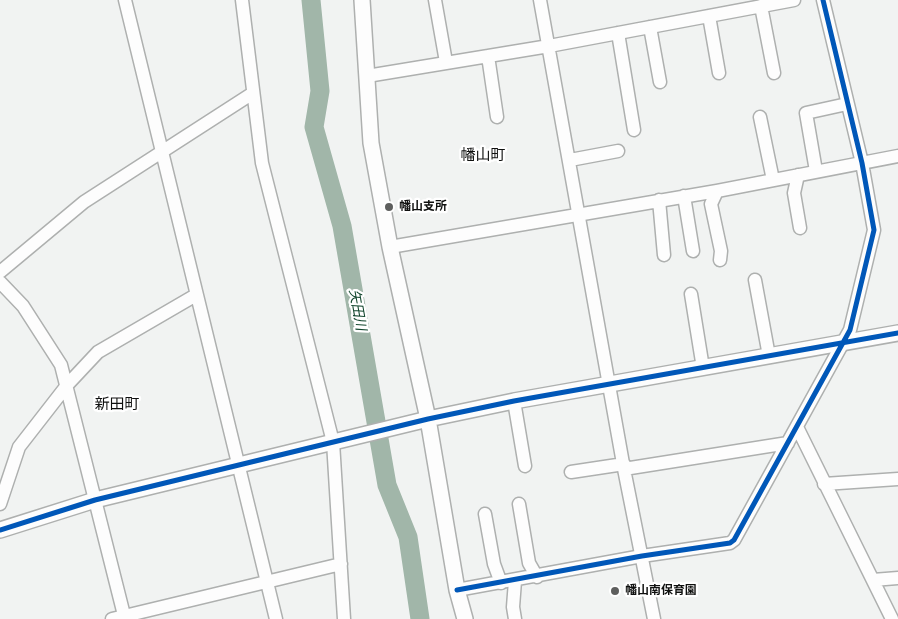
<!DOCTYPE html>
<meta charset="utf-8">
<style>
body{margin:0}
canvas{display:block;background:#f1f3f2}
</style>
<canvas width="898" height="619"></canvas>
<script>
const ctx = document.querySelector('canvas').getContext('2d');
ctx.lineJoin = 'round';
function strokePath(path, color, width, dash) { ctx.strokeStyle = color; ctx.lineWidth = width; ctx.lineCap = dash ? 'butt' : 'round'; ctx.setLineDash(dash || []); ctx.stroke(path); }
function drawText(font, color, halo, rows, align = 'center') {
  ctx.font = font + ' Arial,"Noto Sans JP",sans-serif'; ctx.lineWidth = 4.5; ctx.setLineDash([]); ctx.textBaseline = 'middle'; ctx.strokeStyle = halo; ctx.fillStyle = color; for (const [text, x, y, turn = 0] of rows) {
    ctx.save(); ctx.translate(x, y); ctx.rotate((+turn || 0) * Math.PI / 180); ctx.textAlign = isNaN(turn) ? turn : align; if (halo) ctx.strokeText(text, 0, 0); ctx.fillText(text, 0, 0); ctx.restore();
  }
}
strokePath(new Path2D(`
 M 311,0 L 320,91 L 314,127 L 342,226 L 387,485 L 408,537 L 420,619`), '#a1b6a9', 19);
const minor = new Path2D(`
 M 125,0 L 276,619
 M 242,0 L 262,163 L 333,442 L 344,619
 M 435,0 L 446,62
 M 540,0 L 624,469 L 654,619
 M 761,6 L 774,73
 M 709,16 L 719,73
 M 650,27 L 660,82
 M 618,33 L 634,130
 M 488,56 L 497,117
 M 367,76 L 549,46 L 794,0
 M 760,117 L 773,180
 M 570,160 L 618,151
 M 816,171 L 806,113 L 847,104
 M 798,175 L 794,193 L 800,228
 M 717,191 L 711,204 L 721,251 L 720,260
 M 684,196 L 693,251
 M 659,200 L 664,255
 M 390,247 L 717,191 L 898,156
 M 0,272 L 84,202 L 253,93
 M 755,280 L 769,356
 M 0,282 L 23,306 L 61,365 L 125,619
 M 691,294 L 703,368
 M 514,401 L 525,466
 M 797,427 L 892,619
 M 624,469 L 788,443
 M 571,472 L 624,464
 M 824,484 L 898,479
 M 0,504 L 19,447 L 68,384 L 98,352 L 196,295
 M 519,504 L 529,563 L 537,577
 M 485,514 L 494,564 L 501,583
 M 873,580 L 898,578
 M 515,581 L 513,607 L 515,619
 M 457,590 L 642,556 L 730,543 L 734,540 L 850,330 L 874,230 L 862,163 L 823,0
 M 112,619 L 341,564`);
const tertiary = new Path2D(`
 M 362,0 L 371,143 L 390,247 L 428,419 L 457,590 L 465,619
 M 0,530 L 95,500 L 428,419 L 514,401 L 898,333`);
strokePath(minor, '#aeb0af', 15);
strokePath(tertiary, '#aeb0af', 18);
strokePath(minor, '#fdfdfd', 12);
strokePath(tertiary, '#fdfdfd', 15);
strokePath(new Path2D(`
 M 0,530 L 95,500 L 428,419 L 514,401 L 898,333
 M 457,590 L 642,556 L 730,543 L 734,540 L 850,330 L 874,230 L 862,163 L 823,0`), '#0057b8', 5);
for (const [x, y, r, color] of [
 [389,207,5,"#5e5f5e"],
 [615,591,5,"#5e5f5e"]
]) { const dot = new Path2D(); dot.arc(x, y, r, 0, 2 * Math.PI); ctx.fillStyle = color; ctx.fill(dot); strokePath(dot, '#fff', 2); }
drawText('bold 12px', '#0f100f', '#fff', [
 ["幡山支所",399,207],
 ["幡山南保育園",625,591]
], 'left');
drawText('italic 14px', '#10452c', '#fff', [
 ["矢田川",357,310,80]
]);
drawText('15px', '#0f100f', '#fff', [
 ["幡山町",483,156],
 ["新田町",117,405]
]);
</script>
